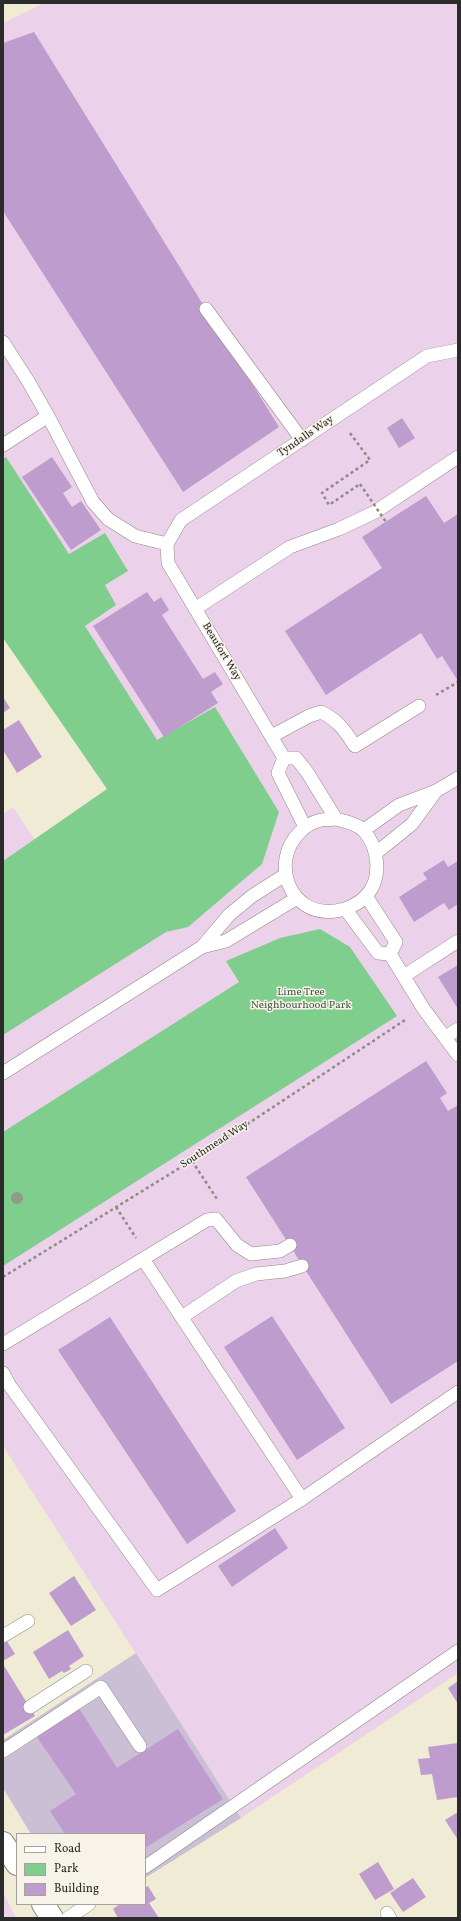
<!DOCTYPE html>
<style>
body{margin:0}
#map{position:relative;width:461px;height:1921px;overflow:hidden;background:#f0ebd4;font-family:Vollkorn,serif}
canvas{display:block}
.frame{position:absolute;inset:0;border:4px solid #2b2b2b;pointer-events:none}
.legend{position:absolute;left:16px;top:1833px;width:130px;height:72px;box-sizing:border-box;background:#f7f3e8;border:1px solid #a5a39c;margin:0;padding:5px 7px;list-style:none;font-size:12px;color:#2b2b2b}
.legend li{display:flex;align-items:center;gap:8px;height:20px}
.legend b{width:20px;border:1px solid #a5a39c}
</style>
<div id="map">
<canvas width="461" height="1921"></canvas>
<div class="frame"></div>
<ul class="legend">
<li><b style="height:5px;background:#fff"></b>Road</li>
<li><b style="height:11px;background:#7fce8d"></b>Park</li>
<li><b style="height:11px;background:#be9dce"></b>Building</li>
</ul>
</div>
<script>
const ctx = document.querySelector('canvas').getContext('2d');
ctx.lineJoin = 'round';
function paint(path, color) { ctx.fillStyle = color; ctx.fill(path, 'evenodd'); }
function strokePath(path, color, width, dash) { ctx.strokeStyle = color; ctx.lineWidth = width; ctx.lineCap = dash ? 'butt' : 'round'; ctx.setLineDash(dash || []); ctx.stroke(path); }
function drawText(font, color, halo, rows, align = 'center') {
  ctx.font = font + ' Vollkorn,serif'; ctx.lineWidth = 3; ctx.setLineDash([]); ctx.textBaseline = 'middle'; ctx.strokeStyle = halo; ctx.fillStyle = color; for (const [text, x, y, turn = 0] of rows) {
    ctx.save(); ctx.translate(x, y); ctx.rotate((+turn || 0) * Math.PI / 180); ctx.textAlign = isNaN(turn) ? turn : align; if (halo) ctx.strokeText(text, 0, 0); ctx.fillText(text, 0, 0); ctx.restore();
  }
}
paint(new Path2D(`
 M 44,3 L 458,3 L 458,1673 L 241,1818 L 3,1446 L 3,814 L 13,807 L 35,840 L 107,789 L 3,633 L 3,23 Z
 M 3,1892 L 16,1918 L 3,1918 Z`), '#ecd1ea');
paint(new Path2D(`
 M 136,1653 L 241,1818 L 145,1878 L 145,1834 L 31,1834 L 3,1788 L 3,1740 Z`), '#cbbfd5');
paint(new Path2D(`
 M 6,457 L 69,554 L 105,533 L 128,571 L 105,585 L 116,605 L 85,626 L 157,740 L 215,707 L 279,812 L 262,864 L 188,927 L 166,932 L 3,1035 L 3,861 L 107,789 L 3,638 L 3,459 Z
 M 320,929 L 350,947 L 397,1016 L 3,1266 L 3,1132 L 239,982 L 226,961 L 280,938 Z`), '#7fce8d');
paint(new Path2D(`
 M 34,32 L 279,427 L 183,492 L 3,211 L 3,43 Z
 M 402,418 L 415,438 L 399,448 L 387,428 Z
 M 52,457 L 72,487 L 63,493 L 72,507 L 81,501 L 101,530 L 71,550 L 22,477 Z
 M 426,496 L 444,523 L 458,514 L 458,681 L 442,656 L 437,659 L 421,633 L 326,695 L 285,631 L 382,568 L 362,537 Z
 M 147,592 L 154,602 L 161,597 L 169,610 L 162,615 L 203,679 L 215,672 L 223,684 L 211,692 L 218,703 L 164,737 L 93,626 Z
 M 3,697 L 10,708 L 3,713 Z
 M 19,720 L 42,757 L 17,773 L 3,750 L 3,730 Z
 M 444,860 L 448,867 L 458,861 L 458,904 L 449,910 L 444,903 L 414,922 L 399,897 L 427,879 L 423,873 Z
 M 458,965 L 458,1009 L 438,977 Z
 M 426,1061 L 447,1093 L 440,1098 L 448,1111 L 458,1105 L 458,1361 L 391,1404 L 246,1177 Z
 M 272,1316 L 345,1428 L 297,1460 L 224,1347 Z
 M 110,1317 L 236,1511 L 187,1544 L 58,1350 Z
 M 275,1528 L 288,1548 L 232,1587 L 218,1566 Z
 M 74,1576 L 96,1610 L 71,1626 L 49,1593 Z
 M 68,1630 L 84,1656 L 69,1666 L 71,1669 L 64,1673 L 62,1671 L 49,1679 L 33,1652 Z
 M 5,1638 L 15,1654 L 3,1661 L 3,1639 Z
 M 3,1664 L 35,1716 L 3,1735 Z
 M 458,1681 L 458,1704 L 448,1688 Z
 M 79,1708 L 117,1768 L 178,1729 L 223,1799 L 145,1848 L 145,1834 L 65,1834 L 50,1811 L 76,1794 L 36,1736 Z
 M 458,1743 L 458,1797 L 437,1800 L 432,1774 L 421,1775 L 418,1759 L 430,1758 L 428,1747 Z
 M 458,1812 L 458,1840 L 445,1820 Z
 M 378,1862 L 394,1889 L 375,1900 L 359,1874 Z
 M 413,1878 L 426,1897 L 403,1912 L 390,1893 Z
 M 148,1886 L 156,1899 L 149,1903 L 159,1918 L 118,1918 L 113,1909 L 120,1904 L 145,1904 L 145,1888 Z`), '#be9dce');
const lane = new Path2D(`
 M 206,309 L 302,440
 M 3,342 L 28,381 L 48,416
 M 3,445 L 48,416 L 93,502 L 108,519 L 135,536 L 167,544
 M 167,544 L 181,520 L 427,356 L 458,350
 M 167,544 L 168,563 L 284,758
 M 195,609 L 290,547 L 339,529 L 375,512 L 458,457
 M 272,736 L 309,716 L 321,712 C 338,720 345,731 355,746 L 419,706
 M 284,758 L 296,758 L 307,772 L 336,819
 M 284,758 L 278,773 L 305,827
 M 336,819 C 344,821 358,824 364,831 C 379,848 382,878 367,895 C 359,904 346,910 335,911 C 290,917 269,862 300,832 C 305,826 313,822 321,820 C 326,819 331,820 336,819 Z
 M 364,830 L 399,805 L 436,791 L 458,778
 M 376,853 L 412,824 L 436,791
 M 366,896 L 396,942 L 390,954
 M 346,910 L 378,953 L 390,954
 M 202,947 L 229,915 L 252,896 L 285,875
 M 390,954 L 423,1008 L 458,1055
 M 404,976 L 458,941
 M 446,1037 L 458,1029
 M 3,1073 L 202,947 L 226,941 L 297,898
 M 143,1259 L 302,1499 L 458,1392
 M 182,1317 L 236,1281 L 256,1274 L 285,1271 L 302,1266
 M 3,1344 L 207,1220 L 216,1219 L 237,1245 L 251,1254 L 280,1251 L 290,1245
 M 3,1373 L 10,1386 L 157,1590 L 302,1499
 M 3,1636 L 28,1621
 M 30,1707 L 86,1671
 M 3,1751 L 101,1687 L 140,1746
 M 145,1867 L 458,1651
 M 387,1913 L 390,1918
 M 68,1918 L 89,1904`);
const secondary = new Path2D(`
 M 3,1843 L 17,1864
 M 43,1904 L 52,1918`);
strokePath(lane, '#8e8b80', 14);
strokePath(secondary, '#8e8b80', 24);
strokePath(new Path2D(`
 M 350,433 L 370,460 L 322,493 L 329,505 L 360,484
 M 436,695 L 458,682
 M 192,1161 L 217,1199
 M 116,1207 L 136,1238
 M 3,1277 L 199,1156 L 405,1020`), '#8e8b80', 2.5, [3, 3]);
strokePath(lane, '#fff', 13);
strokePath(secondary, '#fff', 22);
strokePath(new Path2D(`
 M 360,484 L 386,522`), '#8e8b80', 2.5, [3, 3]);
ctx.fillStyle = '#919c87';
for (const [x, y] of [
 [17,1198]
]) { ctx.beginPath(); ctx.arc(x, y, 6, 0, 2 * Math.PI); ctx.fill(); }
drawText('11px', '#2b2b2b', '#f7f3e8', [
 ["Tyndalls Way",306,437,-34],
 ["Beaufort Way",221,652,59],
 ["Southmead Way",215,1145,-33]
]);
drawText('11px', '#445c48', '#f7f3e8', [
 ["Lime Tree",301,993],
 ["Neighbourhood Park",301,1006]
]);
</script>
